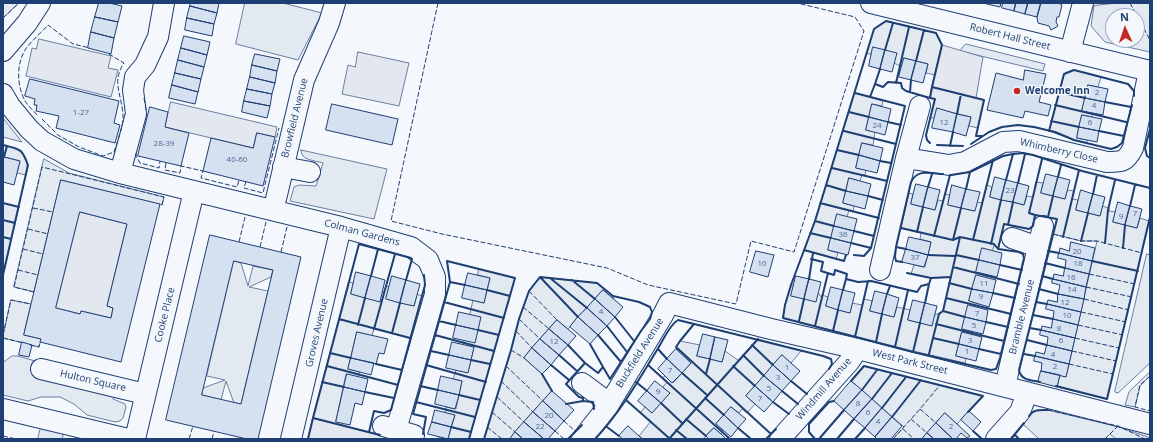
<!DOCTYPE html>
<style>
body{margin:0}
#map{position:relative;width:1153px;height:442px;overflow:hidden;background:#f4f7fb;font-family:"Open Sans",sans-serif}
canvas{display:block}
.frame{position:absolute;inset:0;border:4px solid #1d3f73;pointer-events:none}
.north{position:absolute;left:1105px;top:8px;width:40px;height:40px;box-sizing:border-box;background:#f4f7fb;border:1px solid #9eadc5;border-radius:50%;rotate:357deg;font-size:11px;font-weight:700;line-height:16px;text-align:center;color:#1d3f73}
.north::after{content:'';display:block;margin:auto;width:14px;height:18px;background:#c62828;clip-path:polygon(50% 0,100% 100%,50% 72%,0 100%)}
</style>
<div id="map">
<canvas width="1153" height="442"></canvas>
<div class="frame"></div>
<div class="north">N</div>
</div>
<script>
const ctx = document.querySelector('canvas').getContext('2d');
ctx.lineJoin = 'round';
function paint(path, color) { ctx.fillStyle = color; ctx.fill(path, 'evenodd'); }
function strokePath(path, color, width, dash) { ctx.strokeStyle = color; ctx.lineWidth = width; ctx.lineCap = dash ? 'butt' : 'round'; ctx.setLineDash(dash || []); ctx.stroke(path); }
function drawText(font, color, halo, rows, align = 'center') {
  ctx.font = font + ' "Open Sans",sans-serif'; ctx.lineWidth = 3; ctx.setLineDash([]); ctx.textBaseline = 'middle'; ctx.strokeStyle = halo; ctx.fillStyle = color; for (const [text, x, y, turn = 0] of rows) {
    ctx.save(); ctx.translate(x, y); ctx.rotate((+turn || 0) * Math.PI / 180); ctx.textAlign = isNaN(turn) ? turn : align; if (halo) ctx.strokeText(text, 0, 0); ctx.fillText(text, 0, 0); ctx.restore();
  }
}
const green = new Path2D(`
 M 3,3 L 19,3 L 3,18 Z
 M 245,3 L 283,3 L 322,13 L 298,60 L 236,44 Z
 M 1117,3 L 1150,3 L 1150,52 L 1105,42 L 1091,26 L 1094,6 ZM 1113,16 L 1137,16 L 1137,40 L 1113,40 Z
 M 886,21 L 936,33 L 942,45 L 935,75 L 926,73 L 928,64 L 904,58 L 902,67 L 894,63 L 867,53 L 874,29 Z
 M 966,44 L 1045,64 L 1043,71 L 960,51 Z
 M 1074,70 L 1101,77 L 1098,87 L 1088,85 L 1082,110 L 1093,113 L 1092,117 L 1082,115 L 1077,138 L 1087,140 L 1087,143 L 1074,140 L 1049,131 L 1064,74 Z
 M 932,87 L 984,100 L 978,128 L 969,126 L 971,117 L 937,109 L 934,118 L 930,118 L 935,99 L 930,98 Z
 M 855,93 L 883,101 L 882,106 L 872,104 L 866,130 L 875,132 L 873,145 L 862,143 L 856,168 L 866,170 L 865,175 L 862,175 L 860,181 L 849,178 L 843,203 L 854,206 L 853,211 L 849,210 L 847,217 L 828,250 L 838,253 L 836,259 L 804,250 L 815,221 Z
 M 3,118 L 22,142 L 3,137 Z
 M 7,146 C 24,151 30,157 26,175 L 17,173 L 20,161 L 4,157 Z
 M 301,150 L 387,169 L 374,219 L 290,201 L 294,187 L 299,185 L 316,186 L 323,163 C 314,160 301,161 301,150 Z
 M 44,159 L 69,173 L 164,197 L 162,205 L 61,180 L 34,292 L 14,287 Z
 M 1036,182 L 1043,183 L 1041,193 L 1065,199 L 1067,190 L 1074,191 L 1072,199 L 1078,200 L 1076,210 L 1100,216 L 1102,206 L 1109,208 L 1109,211 L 1116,212 L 1113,222 L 1137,228 L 1140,218 L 1149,221 L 1107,399 L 1057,387 L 1060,375 L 1066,377 L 1097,241 L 1081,241 L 1053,234 L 1057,219 L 1036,215 L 1033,226 L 1029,229 L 1004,224 L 998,249 L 994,245 L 986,278 L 976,276 L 969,301 L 979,304 L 978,308 L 962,329 L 973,332 L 972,335 L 962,332 L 956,356 L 966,358 L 965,363 L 913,351 L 783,318 L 785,305 L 791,285 L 818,292 L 821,297 L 822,295 L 828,297 L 826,306 L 850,313 L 852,303 L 862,305 L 864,299 L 873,301 L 870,311 L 894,317 L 897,307 L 910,310 L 908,320 L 920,323 L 941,312 L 943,311 L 951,277 L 931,278 L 911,274 L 914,265 L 925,267 L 931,242 L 920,239 L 921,233 L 901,228 L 909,193 L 913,194 L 911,204 L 935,210 L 938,200 L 943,201 L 945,194 L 950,195 L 948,205 L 974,211 L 977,202 L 982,203 L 987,185 L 992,187 L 990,197 L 1024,205 L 1027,196 L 1033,197 Z
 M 3,203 L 19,207 L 3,275 Z
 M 1147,254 L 1150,255 L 1150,363 L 1118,393 L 1115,392 Z
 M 234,261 L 241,263 L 248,286 L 253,266 L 273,270 L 271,277 L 249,287 L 268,291 L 241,404 L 234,403 L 226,381 L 221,400 L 202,395 L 203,388 L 225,380 L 207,376 Z
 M 479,269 L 515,278 L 469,439 L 438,439 L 439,436 L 448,439 L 455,415 L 445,413 L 446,407 L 456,409 L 462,381 L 453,379 L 456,370 L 468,372 L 474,347 L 463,345 L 473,300 L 484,303 L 490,278 L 478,275 Z
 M 540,277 L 597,283 L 613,296 L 614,299 L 603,290 L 568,329 L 557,320 L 524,358 L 542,374 L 552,391 L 510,439 L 484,439 L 511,350 L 519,319 L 529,291 Z
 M 349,282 L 354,283 L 351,294 L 379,301 L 382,291 L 384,292 L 386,286 L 389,287 L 387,299 L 414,306 L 417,294 L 422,296 L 410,338 L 374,329 L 372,336 L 357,332 L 348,369 L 360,372 L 358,377 L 346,374 L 336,421 L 343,423 L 342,426 L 313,418 Z
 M 11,300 L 31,304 L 24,335 L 41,339 L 39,347 L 3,338 Z
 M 758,339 L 801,351 L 791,363 L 782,355 L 746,396 L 755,404 L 747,413 L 742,409 L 739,413 L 731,407 L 716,424 L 723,431 L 721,434 L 714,428 L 703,439 L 643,439 L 639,436 L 651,421 L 640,413 L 645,407 L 652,413 L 669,393 L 663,387 L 667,382 L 662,378 L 665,376 L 673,383 L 691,363 L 676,347 L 680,341 L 700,345 L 697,356 L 722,362 L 725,351 L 738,360 Z
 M 12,356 L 18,356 L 35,361 L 30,370 L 35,376 L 114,394 L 113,399 L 125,404 L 126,407 L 123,418 L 120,421 L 115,422 L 87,415 L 74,404 L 60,397 L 41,397 L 28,401 L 3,395 L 3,363 Z
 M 864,366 L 983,396 L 957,424 L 945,413 L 922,439 L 893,439 L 904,427 L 851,381 Z
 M 1150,372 L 1150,376 L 1140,386 L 1135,407 L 1125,405 L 1129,392 Z
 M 1037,410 L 1048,410 L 1119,427 L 1148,437 L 1150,439 L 1116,439 L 1110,434 L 1105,439 L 1039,439 L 1023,424 L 1032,412 Z
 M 41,427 L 64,432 L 62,439 L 38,439 Z`);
paint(green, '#e3e9f0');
strokePath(green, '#687fa3', 1);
const parking = new Path2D(`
 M 39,39 L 111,56 L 108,68 L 118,70 L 111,97 L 26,76 L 32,48 L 36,49 Z
 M 942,45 L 983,57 L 976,98 L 932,87 Z
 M 358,52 L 409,63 L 399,106 L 342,94 L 348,65 L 355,67 Z
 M 171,102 L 277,127 L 275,137 L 257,133 L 253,148 L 165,127 Z
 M 80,212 L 127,224 L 107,306 L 113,308 L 111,318 L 81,311 L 80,314 L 56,308 Z
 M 313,418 L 395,439 L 308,439 Z`);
paint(parking, '#e3e8f0');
strokePath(parking, '#687fa3', 1);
const building = new Path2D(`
 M 99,3 L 109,3 L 122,6 L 118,22 L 95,17 Z
 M 191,3 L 219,3 L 217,13 L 190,6 Z
 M 988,3 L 1001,3 L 1000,7 L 987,4 Z
 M 1003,3 L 1016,3 L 1014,11 L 1002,8 Z
 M 1016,3 L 1028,3 L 1025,14 L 1014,11 Z
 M 1028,3 L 1041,3 L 1037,17 L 1025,14 Z
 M 1041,3 L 1061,3 L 1060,4 L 1062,5 L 1059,17 L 1057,17 L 1056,22 L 1058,26 L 1051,30 L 1049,26 L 1038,23 L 1037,17 Z
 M 190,6 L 217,13 L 214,24 L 187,18 Z
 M 95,17 L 118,22 L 114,38 L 91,32 Z
 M 187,18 L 214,24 L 212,36 L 185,30 Z
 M 91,32 L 114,38 L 111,54 L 88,48 Z
 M 184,36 L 210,42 L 207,55 L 181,48 Z
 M 873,47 L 885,50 L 880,69 L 869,66 Z
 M 181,48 L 207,55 L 204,67 L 178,60 Z
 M 885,50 L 897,53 L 892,72 L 880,69 Z
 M 255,54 L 280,59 L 277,71 L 252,65 Z
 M 904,58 L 916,61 L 911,80 L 899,77 Z
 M 178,60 L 204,67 L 201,79 L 175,73 Z
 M 916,61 L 928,64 L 923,83 L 911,80 Z
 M 252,65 L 277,71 L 275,83 L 250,77 Z
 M 1025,70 L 1046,74 L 1039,102 L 1051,105 L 1048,116 L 1025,111 L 1023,118 L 987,110 L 996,73 L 1023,80 Z
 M 175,73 L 201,79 L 198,92 L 172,85 Z
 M 250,77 L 275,83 L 272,94 L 247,89 Z
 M 30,79 L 119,101 L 114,123 L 120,125 L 115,143 L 56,128 L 59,116 L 36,111 L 37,105 L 34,105 L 35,99 L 25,96 Z
 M 172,85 L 198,92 L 195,104 L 169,98 Z
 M 1088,85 L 1108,89 L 1105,102 L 1085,98 Z
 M 247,89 L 272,94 L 270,106 L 244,101 Z
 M 1085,98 L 1105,102 L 1103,115 L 1082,111 Z
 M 244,101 L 270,106 L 267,118 L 242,112 Z
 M 332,104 L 398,119 L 392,145 L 326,130 Z
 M 872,104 L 891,109 L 888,122 L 869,117 Z
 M 150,107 L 168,112 L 165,127 L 189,133 L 181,166 L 138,156 Z
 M 937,108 L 957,114 L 953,132 L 932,128 Z
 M 957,114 L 971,117 L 966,136 L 953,132 Z
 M 1082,115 L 1102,119 L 1099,131 L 1079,127 Z
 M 869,117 L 888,122 L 885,135 L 866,130 Z
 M 1079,127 L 1099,131 L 1097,142 L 1077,138 Z
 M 257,133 L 275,137 L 263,186 L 203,171 L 211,138 L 253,148 Z
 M 862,143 L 883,148 L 880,161 L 859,155 Z
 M 859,155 L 880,161 L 877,173 L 856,168 Z
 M 4,157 L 20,161 L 14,185 L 3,182 Z
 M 1046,174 L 1058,177 L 1053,196 L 1041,193 Z
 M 995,177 L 1006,180 L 1001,200 L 990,197 Z
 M 1058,177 L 1070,180 L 1065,199 L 1053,196 Z
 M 849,178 L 871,184 L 868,196 L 846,191 Z
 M 61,180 L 160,204 L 121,362 L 40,342 L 41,339 L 24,335 ZM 80,212 L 127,224 L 107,306 L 113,308 L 111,318 L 81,311 L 80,314 L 56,308 Z
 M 1006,180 L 1018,183 L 1013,202 L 1001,200 Z
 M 1018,183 L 1029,186 L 1024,205 L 1013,202 Z
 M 916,184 L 928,187 L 923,207 L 911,204 Z
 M 952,185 L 966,189 L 961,208 L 948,205 Z
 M 928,187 L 940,190 L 935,210 L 923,207 Z
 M 966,189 L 980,192 L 975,211 L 961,208 Z
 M 1081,190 L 1093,194 L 1088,213 L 1076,210 Z
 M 846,191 L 868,196 L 865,209 L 843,203 Z
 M 1093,194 L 1105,197 L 1100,216 L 1088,213 Z
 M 1118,202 L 1130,206 L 1125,225 L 1113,222 Z
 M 1130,206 L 1142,209 L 1137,228 L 1125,225 Z
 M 837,214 L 857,219 L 854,231 L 834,226 Z
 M 834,226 L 854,231 L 851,243 L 831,238 Z
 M 210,235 L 301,257 L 258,439 L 247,439 L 166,420 ZM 234,261 L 273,270 L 241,404 L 202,395 Z
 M 909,237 L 931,242 L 928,255 L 906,249 Z
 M 831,238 L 851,243 L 848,255 L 828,250 Z
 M 1071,242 L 1095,248 L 1092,261 L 1059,253 L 1060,248 L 1069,251 Z
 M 982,248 L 1002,253 L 1000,265 L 979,260 Z
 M 906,249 L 928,255 L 924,267 L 902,262 Z
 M 756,251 L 774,255 L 768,277 L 750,272 Z
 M 1059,253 L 1092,261 L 1089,274 L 1065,268 L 1066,260 L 1058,258 Z
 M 979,260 L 1000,265 L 997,277 L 976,272 Z
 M 1065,268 L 1089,274 L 1086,287 L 1053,279 L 1054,274 L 1063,276 Z
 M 356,272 L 371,276 L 365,298 L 351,294 Z
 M 468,273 L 490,278 L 487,290 L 465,285 Z
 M 976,275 L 996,280 L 993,293 L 972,289 Z
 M 371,276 L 385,280 L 380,302 L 365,298 Z
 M 392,276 L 406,280 L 400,303 L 386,299 Z
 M 796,276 L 809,279 L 804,299 L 791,296 Z
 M 809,279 L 821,282 L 816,302 L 804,299 Z
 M 1053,279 L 1086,287 L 1084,299 L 1058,294 L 1060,285 L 1052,283 Z
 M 406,280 L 420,284 L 414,306 L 400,303 Z
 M 465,285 L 487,290 L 484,303 L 462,298 Z
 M 831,287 L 843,290 L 838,310 L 826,306 Z
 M 972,289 L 993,293 L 989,307 L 969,301 Z
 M 603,290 L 623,307 L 615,317 L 595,299 Z
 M 843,290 L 855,293 L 850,313 L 838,310 Z
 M 875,291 L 887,294 L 882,314 L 870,311 Z
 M 887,294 L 899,298 L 894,317 L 882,314 Z
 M 1058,294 L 1084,299 L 1081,312 L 1047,304 L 1048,300 L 1057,302 Z
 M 595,299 L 615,317 L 607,326 L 587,308 Z
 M 913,300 L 925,303 L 920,323 L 908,320 Z
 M 925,303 L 937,306 L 932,326 L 920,323 Z
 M 1047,304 L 1081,312 L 1078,325 L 1053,319 L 1054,311 L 1046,309 Z
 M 968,305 L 988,310 L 986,322 L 965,317 Z
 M 587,308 L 607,326 L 598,335 L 578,317 Z
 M 459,312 L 481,317 L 478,330 L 456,325 Z
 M 578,317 L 598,335 L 590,344 L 570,327 Z
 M 965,317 L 986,322 L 983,334 L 962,329 Z
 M 1053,319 L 1078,325 L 1075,338 L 1041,330 L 1042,326 L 1051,328 Z
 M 557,320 L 576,336 L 568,345 L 549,329 Z
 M 456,325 L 478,330 L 475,343 L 453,338 Z
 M 549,329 L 568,345 L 559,355 L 540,339 Z
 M 1041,330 L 1075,338 L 1072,351 L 1047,345 L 1048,337 L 1040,335 Z
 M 357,332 L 388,339 L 384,354 L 379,353 L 376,364 L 351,358 Z
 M 962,332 L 982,337 L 979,349 L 959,344 Z
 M 703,334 L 715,337 L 710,359 L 697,356 Z
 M 715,337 L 728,340 L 722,362 L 710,359 Z
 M 540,339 L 559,355 L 551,365 L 532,348 Z
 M 22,342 L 32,345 L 29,357 L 19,355 Z
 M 452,342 L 474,347 L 471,360 L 449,355 Z
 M 959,344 L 979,349 L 976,361 L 956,356 Z
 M 1047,345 L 1072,351 L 1069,364 L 1035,356 L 1036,352 L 1044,354 Z
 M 532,348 L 551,365 L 542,374 L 524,358 Z
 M 676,349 L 691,363 L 682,373 L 667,359 Z
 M 449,355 L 471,360 L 468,373 L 446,368 Z
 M 782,355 L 800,371 L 791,381 L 773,365 Z
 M 1035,356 L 1069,364 L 1066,377 L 1041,371 L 1042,363 L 1034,361 Z
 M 351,358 L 374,363 L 371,375 L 348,369 Z
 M 667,359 L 682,373 L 672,383 L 658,369 Z
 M 773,365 L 791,381 L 782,391 L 764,376 Z
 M 1041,371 L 1060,375 L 1057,387 L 1038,382 Z
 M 347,374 L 368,379 L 365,392 L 344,387 Z
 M 441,376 L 462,381 L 459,395 L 438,390 Z
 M 764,376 L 782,391 L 773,402 L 755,386 Z
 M 655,381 L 670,393 L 661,403 L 647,391 Z
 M 851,381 L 862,390 L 844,410 L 834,401 Z
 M 755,386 L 773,402 L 764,412 L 746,396 Z
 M 344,387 L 365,392 L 362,405 L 355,403 L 350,425 L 336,422 Z
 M 438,390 L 459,395 L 455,409 L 435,404 Z
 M 862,390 L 872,399 L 854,419 L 844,410 Z
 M 552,391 L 574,410 L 564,421 L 543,401 Z
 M 647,391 L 661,403 L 652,413 L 638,401 Z
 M 872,399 L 882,408 L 865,428 L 854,419 Z
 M 543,401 L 564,421 L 555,431 L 533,412 Z
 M 731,407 L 746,419 L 738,428 L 724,415 Z
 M 882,408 L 892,417 L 875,437 L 865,428 Z
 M 435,410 L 455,415 L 451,427 L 432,422 Z
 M 969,411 L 981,422 L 973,431 L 961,420 Z
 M 533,412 L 555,431 L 548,439 L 544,439 L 524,422 Z
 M 945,413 L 970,436 L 967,438 L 961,433 L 956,439 L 953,439 L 936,423 Z
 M 724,415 L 738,428 L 731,437 L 716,424 Z
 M 892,417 L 902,426 L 891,439 L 877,439 L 875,437 Z
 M 432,422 L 451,427 L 448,439 L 428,434 Z
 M 524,422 L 544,439 L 523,439 L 515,432 Z
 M 936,423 L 953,439 L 934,439 L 927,433 Z
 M 628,426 L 639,436 L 643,439 L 623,439 L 619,436 Z
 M 714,428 L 721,434 L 726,439 L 709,439 L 706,436 Z
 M 515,432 L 523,439 L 510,439 Z
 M 927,433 L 934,439 L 922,439 Z`);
paint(building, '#d5e0f0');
strokePath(building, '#1d3f73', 1);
const minor = new Path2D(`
 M 871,3 L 1150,71
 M 3,51 L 27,23 L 40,3
 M 1070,52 L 1083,3
 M 3,94 L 10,106 L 29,129 L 42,141 L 74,159 L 120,173 L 341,227 L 411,247 L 428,260 L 435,277 L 435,294 L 396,430
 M 906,158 L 949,165 L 965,162 L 1003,142 L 1019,141 L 1107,162 C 1122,162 1126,162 1133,148 L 1149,71
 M 283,167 L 310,172
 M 120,173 L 136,114 L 133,90 L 135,77 L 145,65 L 158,37 L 164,3
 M 276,199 L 304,80 L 329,23 L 335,3
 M 1012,238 L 1038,247
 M 880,270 L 906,158 L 920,106
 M 41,369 L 145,394
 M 582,383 L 609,403
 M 1005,386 L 1043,226
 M 3,409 L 128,439
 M 383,426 L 414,435
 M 135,439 L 194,191
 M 291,439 L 341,227
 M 582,439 L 608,406 L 663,315 L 669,303 L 771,329 L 858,349 L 1150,424
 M 780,439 L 849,362 L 858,349
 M 996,439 L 1020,412 L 1027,393`);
strokePath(minor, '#1d3f73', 22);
strokePath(minor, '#f4f7fb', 20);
strokePath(new Path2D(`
 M 438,3 L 391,221 L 442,234 L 607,268 L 648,285 L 736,304 L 751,241 L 794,252 L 864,31 L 855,17 L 797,3
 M 1130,3 L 1137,16
 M 1137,16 L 1150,40
 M 3,18 L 19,3
 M 144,98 L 146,109 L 146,112
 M 37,115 C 33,110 28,106 25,101 C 17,86 16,65 25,50 C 31,41 41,33 48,25 L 73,44 L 90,48
 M 42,119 L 58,135 L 79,147 L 103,156 L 114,152 C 117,142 122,130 123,120 C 124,97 110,84 124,63 L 109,54
 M 136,153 L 136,156 L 140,163 L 159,168 L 160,161
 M 166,163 L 165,170 L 180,173 L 181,166 L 203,171 L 201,178 L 237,187 L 239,180
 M 246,181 L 244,188 L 263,193 L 279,128
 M 33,208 L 53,212
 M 28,229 L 48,234
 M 1053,234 L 1081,241 L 1097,241 L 1142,253
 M 239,242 L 245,217
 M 260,247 L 266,222
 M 23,249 L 43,254
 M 281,252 L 287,227
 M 18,270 L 38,275
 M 1089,274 L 1135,284
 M 1086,287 L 1132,297
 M 529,291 L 557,320
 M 34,292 L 14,287 L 42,167 L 164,197 L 162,205 L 160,204
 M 1084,299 L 1129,310
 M 523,307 L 549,329
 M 1081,312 L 1126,322
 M 519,319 L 540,339
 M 1078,325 L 1123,335
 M 516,331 L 532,348
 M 3,335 L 11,300 L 31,304
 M 3,338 L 24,343
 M 1075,338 L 1119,348
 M 30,345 L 39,347 L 40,342
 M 511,350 L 524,358
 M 1072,351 L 1116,361
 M 1069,364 L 1113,374
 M 506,366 L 543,401
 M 1150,376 L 1140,385 L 1135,407 L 1150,411
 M 501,381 L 533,412
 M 497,397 L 524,422
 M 920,409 L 936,423
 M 1048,410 L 1118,426 L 1145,439
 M 492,412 L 515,432
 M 911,419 L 927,433
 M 564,421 L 575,431
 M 487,427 L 502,439
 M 903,429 L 914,439
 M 555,431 L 564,439
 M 3,436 L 16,439
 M 189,439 L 193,426
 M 212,439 L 214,431
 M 893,439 L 920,409 L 940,385
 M 1105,439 L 1118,426`), '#1d3f73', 1, [5, 2]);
strokePath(new Path2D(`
 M 885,50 L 893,23
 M 916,61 L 924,30
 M 896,83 L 909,27
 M 875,84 L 880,69
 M 910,92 L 911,80
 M 1058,92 L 1085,98
 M 870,97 L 875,84 L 883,87 L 888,82 L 901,83 L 902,88 L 906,91 L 930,98
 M 1105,102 L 1131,107
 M 1055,105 L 1126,122
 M 849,112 L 869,117
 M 957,114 L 961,94
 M 1051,121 L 1079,127
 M 888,122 L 901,125
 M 1150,129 L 1145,148 L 1147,156 L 1150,158
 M 844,131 L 896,144
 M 1049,131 L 1064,74 L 1074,70 L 1128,84 L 1134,91 L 1134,96
 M 1099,131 L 1124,136
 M 982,136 L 976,136 L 984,100 L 932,87 L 942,45 L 936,33 L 886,21 L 874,29 L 815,221 L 791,285 L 785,305 L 783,318 L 913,352 L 991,370 L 996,369 L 1000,358 L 1024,258 L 1023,254 L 1019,252 L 998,249 L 1004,224 L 1029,229 L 1033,226 L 1035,215 L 1057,219 L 1019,370 C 1021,381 1032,380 1040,382
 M 930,143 L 927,140 L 926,135 L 935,99 L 930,98 L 932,87
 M 971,144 L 989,132 L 1002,127 L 1018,125 L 1034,127 L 1055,132 L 1074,140 L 1111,149 L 1117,147 L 1122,143 L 1132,105
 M 3,145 C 21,150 21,147 28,165 L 3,275
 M 937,145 L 963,146
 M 950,146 L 953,132
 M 837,150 L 859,155
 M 4,157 L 7,146
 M 880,161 L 891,163
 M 832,168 L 887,181
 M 951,175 L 970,172 L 1003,156 L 1013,154 L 1023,153 L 1033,155 L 1082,171 L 1150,188
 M 1058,177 L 1061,165
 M 1006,180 L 1013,154
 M 1018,183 L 1025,154
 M 826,185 L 846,191
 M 928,187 L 932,174
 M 966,189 L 970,172
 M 1093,194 L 1097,175
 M 868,196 L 883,200
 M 3,203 L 19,207
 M 820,203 L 879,218
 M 1130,206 L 1135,185
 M 1035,215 L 1029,213 L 1042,159
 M 1048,217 L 1053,196
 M 3,220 L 15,223
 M 815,221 L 834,226
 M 1008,225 L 1013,202
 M 901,228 L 953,240 L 960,237 L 994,244 L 998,249
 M 854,231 L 874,236
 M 917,232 L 923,207
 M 810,233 L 831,238
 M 934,236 L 950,175
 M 3,237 L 11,239
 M 1063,237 L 1079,170
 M 953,240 L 961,208
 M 973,240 L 993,160
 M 1081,241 L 1088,213
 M 851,243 L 871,248
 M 1105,243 L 1108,210 L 1115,180
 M 991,244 L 1001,200
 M 896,247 L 906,249
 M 1123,248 L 1125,225
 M 804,250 L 844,261 L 846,255
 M 1048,251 L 1059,253
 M 854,255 L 864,256 L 871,248 L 905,106 L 855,93
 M 928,255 L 955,256
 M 956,255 L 979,260
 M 811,259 L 823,262 L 821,271 L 834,275 L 835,270 L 847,274 L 846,279 L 858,282 L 871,281 L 917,292 L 921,286 L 929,284 L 931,278
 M 1092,261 L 1138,271
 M 902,262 L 896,261 L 895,257 L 896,247 L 911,182 C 917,169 930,173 943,174
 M 1045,263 L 1065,268
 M 1000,265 L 1022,270
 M 953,267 L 1019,284
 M 907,273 L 931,278 L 951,277
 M 371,276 L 378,249
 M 1042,276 L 1053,279
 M 540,277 L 597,283 L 613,296 L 639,302 L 650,307 L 652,312 L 650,319 L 641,331 L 610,379 L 603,367 L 598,373 L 585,363 L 566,384 L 579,397 L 583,398 L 583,401 L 593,402 L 594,409
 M 540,277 L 578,317
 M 550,278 L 587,308
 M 809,279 L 813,253
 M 406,280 L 412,259
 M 572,280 L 595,299
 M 450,282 L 465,285
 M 949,283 L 972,289
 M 1039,289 L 1058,294
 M 487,290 L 510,296
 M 843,290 L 846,279
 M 993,293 L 1015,298
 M 887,294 L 890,286
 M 946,298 L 1011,314
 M 444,302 L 504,318
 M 1036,302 L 1047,304
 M 925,303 L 929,284
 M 943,311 L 965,317
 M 1033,315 L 1053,319
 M 615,317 L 634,341
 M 339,319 L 410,338
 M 439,321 L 456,325
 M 799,321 L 804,299
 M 986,322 L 1008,327
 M 694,324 L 680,341 L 676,347 L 771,434
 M 936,324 L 1004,341
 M 358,325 L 365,298
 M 607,326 L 627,352
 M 815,326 L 828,273
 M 1030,328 L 1041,330
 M 374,329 L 395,254
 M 478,330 L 499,335
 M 833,331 L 838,310
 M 392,333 L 400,303
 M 435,335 L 494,351
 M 598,335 L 621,362
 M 855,337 L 868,281
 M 933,338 L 959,344
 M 1027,340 L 1047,345
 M 876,342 L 882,314
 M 590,344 L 603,367
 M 568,345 L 585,363
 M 752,345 L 773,365
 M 895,347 L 908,290
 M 658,349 L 667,359
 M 979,349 L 1001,354
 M 431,351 L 449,355
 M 913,352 L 920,323
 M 330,353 L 351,358
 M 929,354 L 939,314 L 943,311 L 960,237
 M 1024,354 L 1035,356
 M 559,355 L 577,371
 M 743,355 L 764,376
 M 471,360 L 490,364
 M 376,364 L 402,370
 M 426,365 L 486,382
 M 551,365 L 569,380
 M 648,365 L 730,439
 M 327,366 L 398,385
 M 733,366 L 755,386
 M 682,373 L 707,395
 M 542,374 L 552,391
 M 706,374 L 710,359
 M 791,381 L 807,394
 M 851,381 L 864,366 L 983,396 L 968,412
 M 322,382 L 344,387
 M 636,382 L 647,391
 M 420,386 L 438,390
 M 1056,386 L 1107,399 L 1150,217
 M 862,390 L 877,370
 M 782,391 L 798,404
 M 365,392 L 394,398
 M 459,395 L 480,400
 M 705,398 L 724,415
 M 872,399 L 892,373
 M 626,400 L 669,438
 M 416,402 L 475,417
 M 773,402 L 789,414
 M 661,403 L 682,423
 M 566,404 L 583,401
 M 882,408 L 906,377
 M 1029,416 C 1034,409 1040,410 1048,410
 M 892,417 L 921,380
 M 313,418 L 359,244 L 411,258
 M 686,419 L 706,436
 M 451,427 L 471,432
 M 607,427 L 619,436
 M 738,428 L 751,439
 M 676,430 L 687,439
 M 973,431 L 982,439
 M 369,432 L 374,411 L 384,413 L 391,410 L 425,285 L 424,275
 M 423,434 L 426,417 L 413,414 L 450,282 L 447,261 L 515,278 L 469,439
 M 1015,435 L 1019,439
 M 308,439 L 313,418 L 380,435
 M 484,439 L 511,350 L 519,319 L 529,291 L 540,277
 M 568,439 L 582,425
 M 595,439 C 620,413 638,381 657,350 C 663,341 669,325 678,320 L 823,356 L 831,359 L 832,364 L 829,369
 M 669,439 L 758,339
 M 766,439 L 776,429
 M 815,439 L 809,432 L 809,424 L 829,402 L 834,401
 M 819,439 L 844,410
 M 837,439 L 854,419
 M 855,439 L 865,428
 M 1011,439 L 1024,423`), '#1d3f73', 2);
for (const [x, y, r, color] of [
 [1017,91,4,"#c62828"]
]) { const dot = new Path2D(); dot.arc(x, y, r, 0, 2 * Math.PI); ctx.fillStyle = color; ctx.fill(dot); strokePath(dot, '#f4f7fb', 1.5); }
drawText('8px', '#4b6792', null, [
 ["2",1097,93],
 ["4",1094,106],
 ["1-27",81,113],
 ["12",944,123],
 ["6",1090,123],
 ["24",877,126],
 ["28-39",164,144],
 ["40-60",237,160],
 ["23",1010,191],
 ["7",1135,214],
 ["9",1121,217],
 ["36",843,235],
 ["20",1077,252],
 ["37",915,258],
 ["10",762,264],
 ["18",1078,264],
 ["16",1071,278],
 ["11",984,284],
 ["14",1072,290],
 ["9",981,297],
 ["12",1065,303],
 ["4",601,312],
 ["7",977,314],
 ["10",1067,316],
 ["5",974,326],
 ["8",1059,329],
 ["3",970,341],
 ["6",1061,341],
 ["12",554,342],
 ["1",967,352],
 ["4",1053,355],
 ["2",1055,367],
 ["1",787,368],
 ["7",670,371],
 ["3",778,378],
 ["5",769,389],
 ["9",658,392],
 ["7",760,399],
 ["8",858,404],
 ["6",868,413],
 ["20",549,416],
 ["4",878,422],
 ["22",540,427],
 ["2",951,427]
]);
drawText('10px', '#1d3f73', '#f4f7fb', [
 ["Robert Hall Street",1010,37,14],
 ["Browfield Avenue",295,118,-76],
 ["Whimberry Close",1059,151,13],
 ["Colman Gardens",362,233,15],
 ["Cooke Place",165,315,-76],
 ["Bramble Avenue",1022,317,-76],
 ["Groves Avenue",317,333,-77],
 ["Buckfield Avenue",640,353,-58],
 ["West Park Street",910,362,14],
 ["Hulton Square",93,381,13],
 ["Windmill Avenue",824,389,-49]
]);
drawText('bold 10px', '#1d3f73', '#f4f7fb', [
 ["Welcome Inn",1025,91]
], 'left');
</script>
